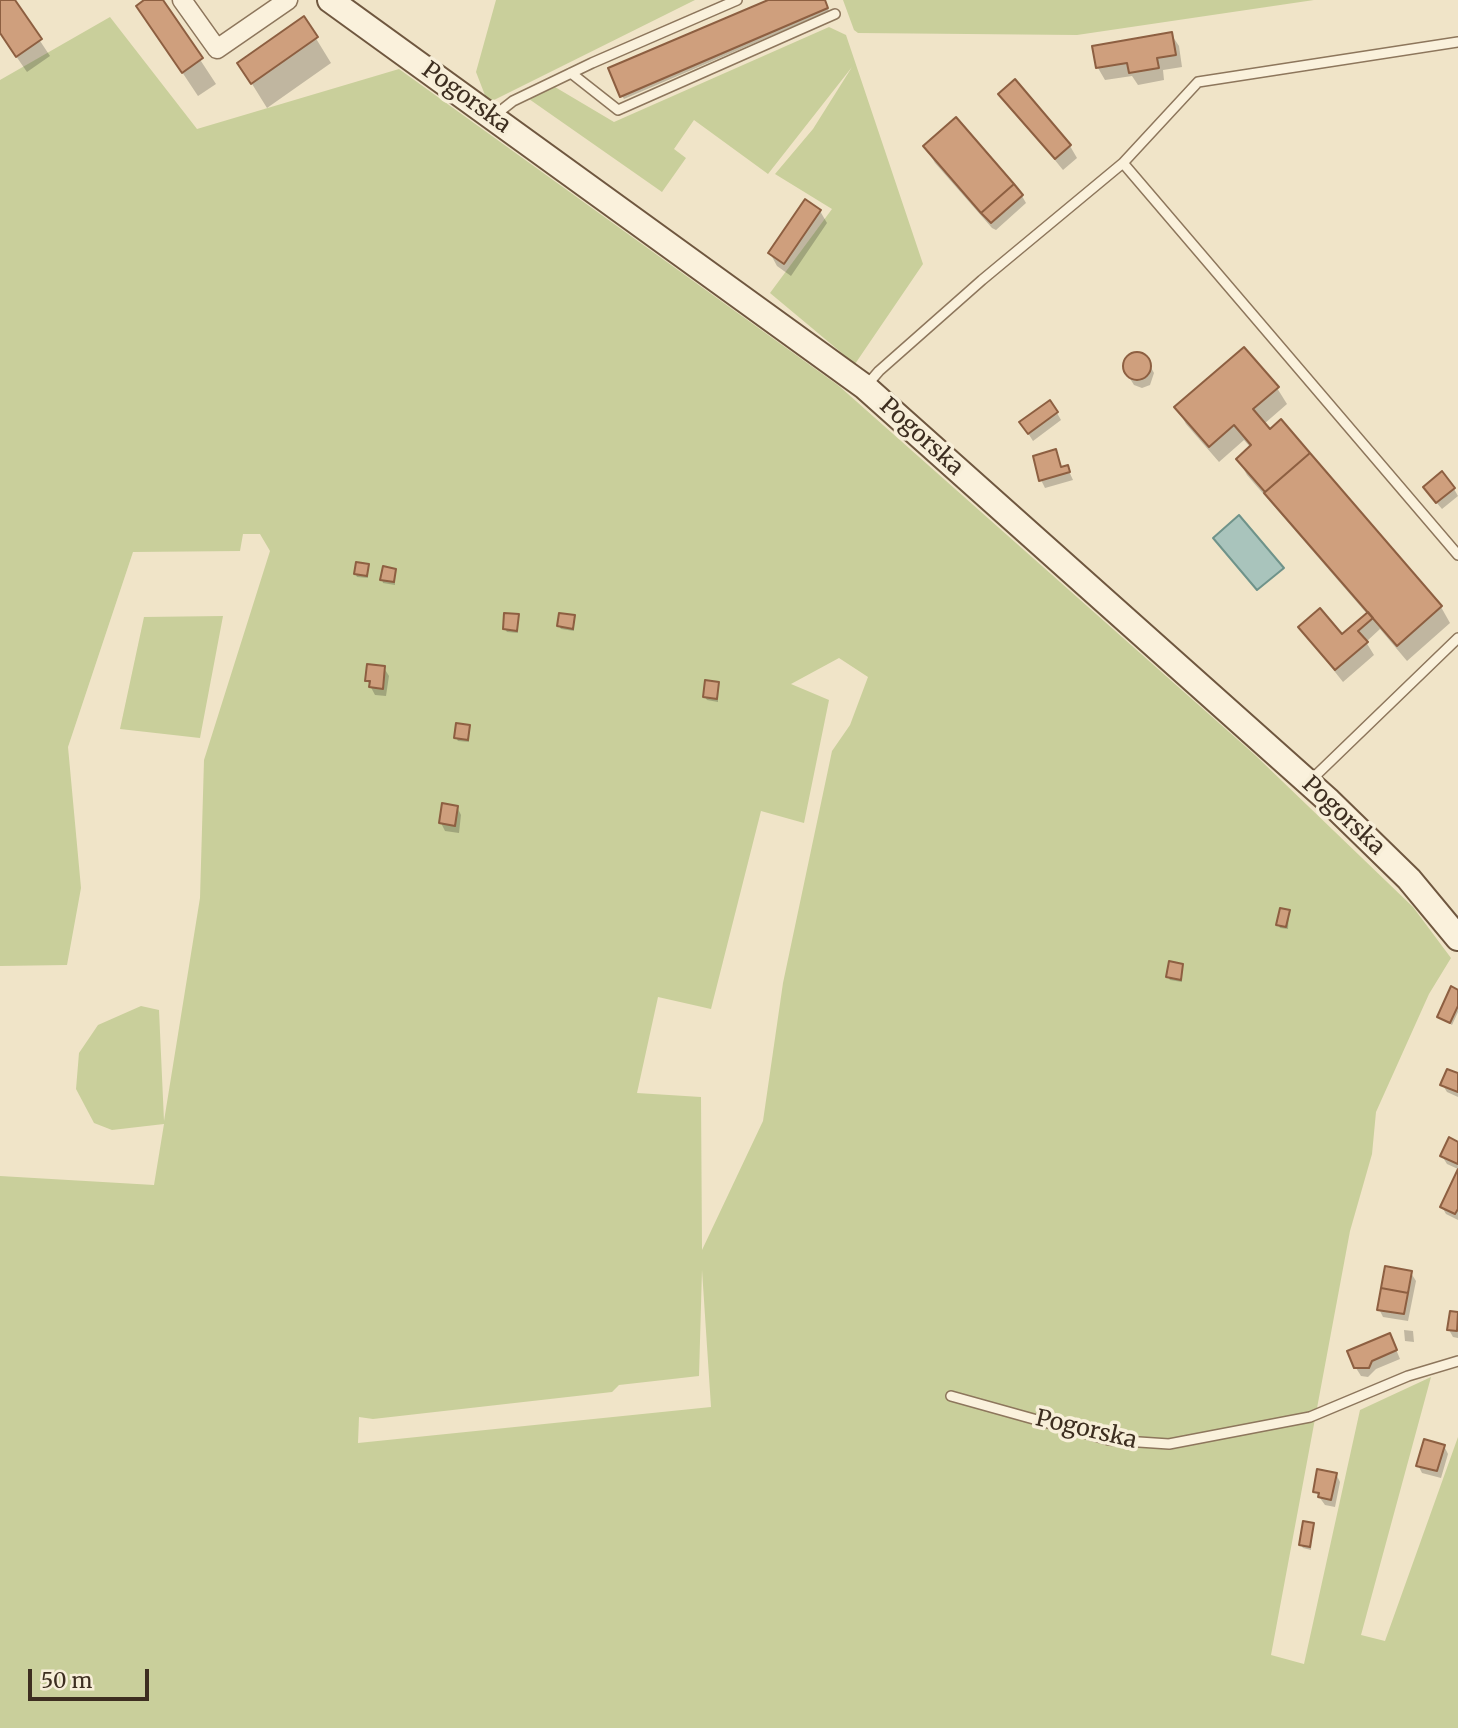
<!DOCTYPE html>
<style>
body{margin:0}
#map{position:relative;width:1458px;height:1728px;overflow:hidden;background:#f0e4c8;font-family:Merriweather,serif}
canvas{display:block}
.scale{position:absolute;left:28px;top:1669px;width:121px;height:32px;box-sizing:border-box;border:4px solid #3d2e20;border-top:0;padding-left:9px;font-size:21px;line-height:24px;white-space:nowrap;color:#3d2e20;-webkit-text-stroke:5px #f7eed8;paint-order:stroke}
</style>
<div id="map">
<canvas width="1458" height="1728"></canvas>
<div class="scale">50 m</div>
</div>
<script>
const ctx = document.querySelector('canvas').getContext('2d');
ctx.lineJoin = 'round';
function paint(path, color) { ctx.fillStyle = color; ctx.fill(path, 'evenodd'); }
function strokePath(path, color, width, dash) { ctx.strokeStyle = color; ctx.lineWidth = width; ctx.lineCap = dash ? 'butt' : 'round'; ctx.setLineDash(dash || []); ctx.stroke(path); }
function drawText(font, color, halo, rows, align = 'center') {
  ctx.font = font + ' Merriweather,serif'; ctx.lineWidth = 7; ctx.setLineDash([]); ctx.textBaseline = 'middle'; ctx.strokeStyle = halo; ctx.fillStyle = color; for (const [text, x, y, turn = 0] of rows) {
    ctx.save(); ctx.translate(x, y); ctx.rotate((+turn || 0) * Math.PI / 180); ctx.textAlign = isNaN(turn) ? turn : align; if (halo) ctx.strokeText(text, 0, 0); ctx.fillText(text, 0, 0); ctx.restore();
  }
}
paint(new Path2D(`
 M 496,0 L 695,0 L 488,103 L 476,72 Z
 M 843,0 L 1314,0 L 1077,35 L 858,33 L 854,30 Z
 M 110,17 L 197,129 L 399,69 L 839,386 L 1255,755 L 1413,907 L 1451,958 L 1429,994 L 1376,1112 L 1372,1154 L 1350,1231 L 1271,1655 L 1304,1664 L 1360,1410 L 1431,1377 L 1361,1635 L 1385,1641 L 1458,1437 L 1458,1728 L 0,1728 L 0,1176 L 154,1185 L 164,1124 L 112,1130 L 94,1123 L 76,1089 L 79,1053 L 98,1025 L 141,1006 L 159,1010 L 164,1121 L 200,898 L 204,760 L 270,551 L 260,534 L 243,534 L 240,551 L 133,552 L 68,747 L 81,888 L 67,965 L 0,966 L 0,80 ZM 839,658 L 868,677 L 850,725 L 832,751 L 783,983 L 763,1121 L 702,1250 L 701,1097 L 637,1093 L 658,997 L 711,1009 L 761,811 L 804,823 L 829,700 L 791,684 ZM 702,1270 L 711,1407 L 358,1443 L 359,1417 L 373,1419 L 612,1392 L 619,1385 L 699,1376 Z
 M 829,27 L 846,35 L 923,264 L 855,364 L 770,293 L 832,209 L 775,174 L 813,129 L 852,67 L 768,174 L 694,120 L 674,149 L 686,158 L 662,192 L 529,99 L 555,87 L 614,122 Z
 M 223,616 L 200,738 L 120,729 L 144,617 Z`), '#c9cf9b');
const water = new Path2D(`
 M 1239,515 L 1284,568 L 1257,590 L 1213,538 Z`);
paint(water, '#a9c4bc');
strokePath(water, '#6f938a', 2);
paint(new Path2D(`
 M 0,0 L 13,0 L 50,56 L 27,72 L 0,33 Z
 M 147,0 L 161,0 L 216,84 L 198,96 L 138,6 Z
 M 772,0 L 824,0 L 829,11 L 624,99 L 622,96 Z
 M 304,19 L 331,63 L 267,108 L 239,63 Z
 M 1171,34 L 1179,46 L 1182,67 L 1163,70 L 1164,80 L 1138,85 L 1132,76 L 1105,80 L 1098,68 L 1094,47 Z
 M 1001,94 L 1070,146 L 1077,158 L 1063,170 Z
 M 925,146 L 1022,196 L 1026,203 L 996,230 L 992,228 L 935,163 Z
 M 820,211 L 827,223 L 791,276 L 777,266 L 770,253 Z
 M 1133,354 L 1145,357 L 1154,373 L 1150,385 L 1142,388 L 1134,385 L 1124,369 L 1127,358 Z
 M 1277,388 L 1287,404 L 1264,424 L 1270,431 L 1281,422 L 1441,607 L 1450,623 L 1407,661 L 1380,629 L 1366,642 L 1374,655 L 1343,682 L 1300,628 L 1342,636 L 1368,615 L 1247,475 L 1238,459 L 1251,448 L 1244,440 L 1219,462 L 1186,424 L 1177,408 Z
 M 1057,413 L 1061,420 L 1033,441 L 1026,430 Z
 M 1055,451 L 1062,468 L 1067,467 L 1073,480 L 1045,488 L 1041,480 Z
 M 1454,489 L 1458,496 L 1442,509 L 1430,495 Z
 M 368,566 L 368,578 L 357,577 L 355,573 Z
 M 395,570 L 395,585 L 383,583 L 382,579 Z
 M 518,616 L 518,633 L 507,632 L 505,629 Z
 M 574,617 L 574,631 L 561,629 L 559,626 Z
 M 384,668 L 389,676 L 386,696 L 375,695 L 367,680 Z
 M 718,684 L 718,702 L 707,700 L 705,697 Z
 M 469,727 L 469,742 L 458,741 L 456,738 Z
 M 457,807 L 461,815 L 459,833 L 445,831 L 441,823 Z
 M 1289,911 L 1288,929 L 1280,928 L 1278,924 Z
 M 1182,966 L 1182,982 L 1170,980 L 1168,977 Z
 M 1458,991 L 1458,1012 L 1452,1025 L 1439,1017 Z
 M 1458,1075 L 1458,1097 L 1447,1092 L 1442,1084 Z
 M 1458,1144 L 1458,1169 L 1447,1164 L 1442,1156 Z
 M 1458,1173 L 1458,1220 L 1446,1214 L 1442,1207 Z
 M 1411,1273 L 1416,1281 L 1408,1321 L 1383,1317 L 1379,1309 Z
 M 1451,1313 L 1458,1314 L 1458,1338 L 1453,1337 L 1449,1330 Z
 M 1404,1330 L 1413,1331 L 1414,1342 L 1405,1341 Z
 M 1393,1342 L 1400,1359 L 1376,1369 L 1368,1377 L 1361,1376 L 1356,1368 Z
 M 1444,1446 L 1448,1454 L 1441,1478 L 1422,1473 L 1418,1465 Z
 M 1336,1474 L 1340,1482 L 1335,1507 L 1325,1505 L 1315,1491 Z
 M 1313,1524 L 1311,1550 L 1303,1548 L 1301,1545 Z`), '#0003');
const building = new Path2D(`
 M 0,0 L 15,0 L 42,39 L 16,57 L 0,33 Z
 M 144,0 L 163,0 L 203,58 L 182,73 L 136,6 Z
 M 768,0 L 825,0 L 828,8 L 620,97 L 608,68 Z
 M 304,16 L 318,37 L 251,84 L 237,63 Z
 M 1172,32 L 1176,55 L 1157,58 L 1159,68 L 1129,73 L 1127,63 L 1096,68 L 1092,46 Z
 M 1015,79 L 1071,145 L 1055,159 L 998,94 Z
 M 956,117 L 1014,184 L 981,213 L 923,146 Z
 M 1014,184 L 1023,195 L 991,223 L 981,213 Z
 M 805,199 L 821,210 L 784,264 L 768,253 Z
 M 1244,347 L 1279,387 L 1253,409 L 1270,429 L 1281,419 L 1310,453 L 1265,492 L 1236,459 L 1251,445 L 1234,425 L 1209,447 L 1174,407 Z
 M1123 366a14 14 0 1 1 28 0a14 14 0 1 1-28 0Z
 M 1050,400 L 1058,412 L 1028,434 L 1019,422 Z
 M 1056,449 L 1061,467 L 1068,465 L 1070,472 L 1039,481 L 1033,456 Z
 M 1310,453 L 1442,606 L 1397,646 L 1264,493 Z
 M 1442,471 L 1455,488 L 1436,503 L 1423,487 Z
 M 356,562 L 369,564 L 367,576 L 354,574 Z
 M 383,566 L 396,569 L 394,582 L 380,580 Z
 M 1320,608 L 1342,634 L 1368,612 L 1373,618 L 1358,631 L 1368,642 L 1335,670 L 1298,627 Z
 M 504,613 L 519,614 L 517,631 L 503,629 Z
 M 559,613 L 575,615 L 573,629 L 557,626 Z
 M 367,664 L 385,666 L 383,689 L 369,687 L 370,681 L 365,681 Z
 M 705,680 L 719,682 L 717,699 L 703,697 Z
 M 456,723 L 470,725 L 468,740 L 454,738 Z
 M 442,803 L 458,806 L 455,826 L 439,823 Z
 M 1280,908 L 1290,910 L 1286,927 L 1276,925 Z
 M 1169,961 L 1183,964 L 1181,980 L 1166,977 Z
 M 1451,986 L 1458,990 L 1458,1006 L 1450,1023 L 1437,1017 Z
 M 1447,1069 L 1458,1073 L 1458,1092 L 1440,1085 Z
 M 1449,1137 L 1458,1142 L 1458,1164 L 1440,1156 Z
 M 1458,1169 L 1458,1209 L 1455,1214 L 1440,1207 Z
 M 1385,1266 L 1412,1271 L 1408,1293 L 1381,1288 Z
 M 1381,1288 L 1408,1293 L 1404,1314 L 1377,1310 Z
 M 1450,1311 L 1458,1312 L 1457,1331 L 1447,1330 Z
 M 1390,1333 L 1397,1350 L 1372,1361 L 1369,1368 L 1354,1368 L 1347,1351 Z
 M 1424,1439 L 1445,1445 L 1437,1471 L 1416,1466 Z
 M 1317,1469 L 1337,1473 L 1331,1500 L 1318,1497 L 1319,1493 L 1313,1492 Z
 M 1303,1521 L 1314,1523 L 1310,1547 L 1299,1545 Z`);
paint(building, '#cf9f7d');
strokePath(building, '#8d5f41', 2);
const lane = new Path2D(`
 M 571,73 L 618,110 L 835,14
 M 494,116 L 513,101 L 592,63 L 737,0
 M 1123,163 L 1198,82 L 1458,42
 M 866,386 L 879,371 L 982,280 L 1123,163 L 1458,555
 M 1311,780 L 1458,638
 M 951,1396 L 1109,1440 L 1169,1444 L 1310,1417 L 1408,1376 L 1458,1361`);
const street = new Path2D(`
 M 182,0 L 217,49 L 288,0`);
const secondary = new Path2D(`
 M 330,0 L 865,387 L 1329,801 L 1409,879 L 1458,938`);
strokePath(lane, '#8d765c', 12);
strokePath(street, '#8d765c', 21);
strokePath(secondary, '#6f573f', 28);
strokePath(lane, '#faf1dc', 9);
strokePath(street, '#faf1dc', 18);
strokePath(secondary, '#faf1dc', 24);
drawText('23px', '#3d2e20', '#f7eed8', [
 ["Pogorska",466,98,36],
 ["Pogorska",921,437,42],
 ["Pogorska",1343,816,43],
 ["Pogorska",1086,1430,13]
]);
</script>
